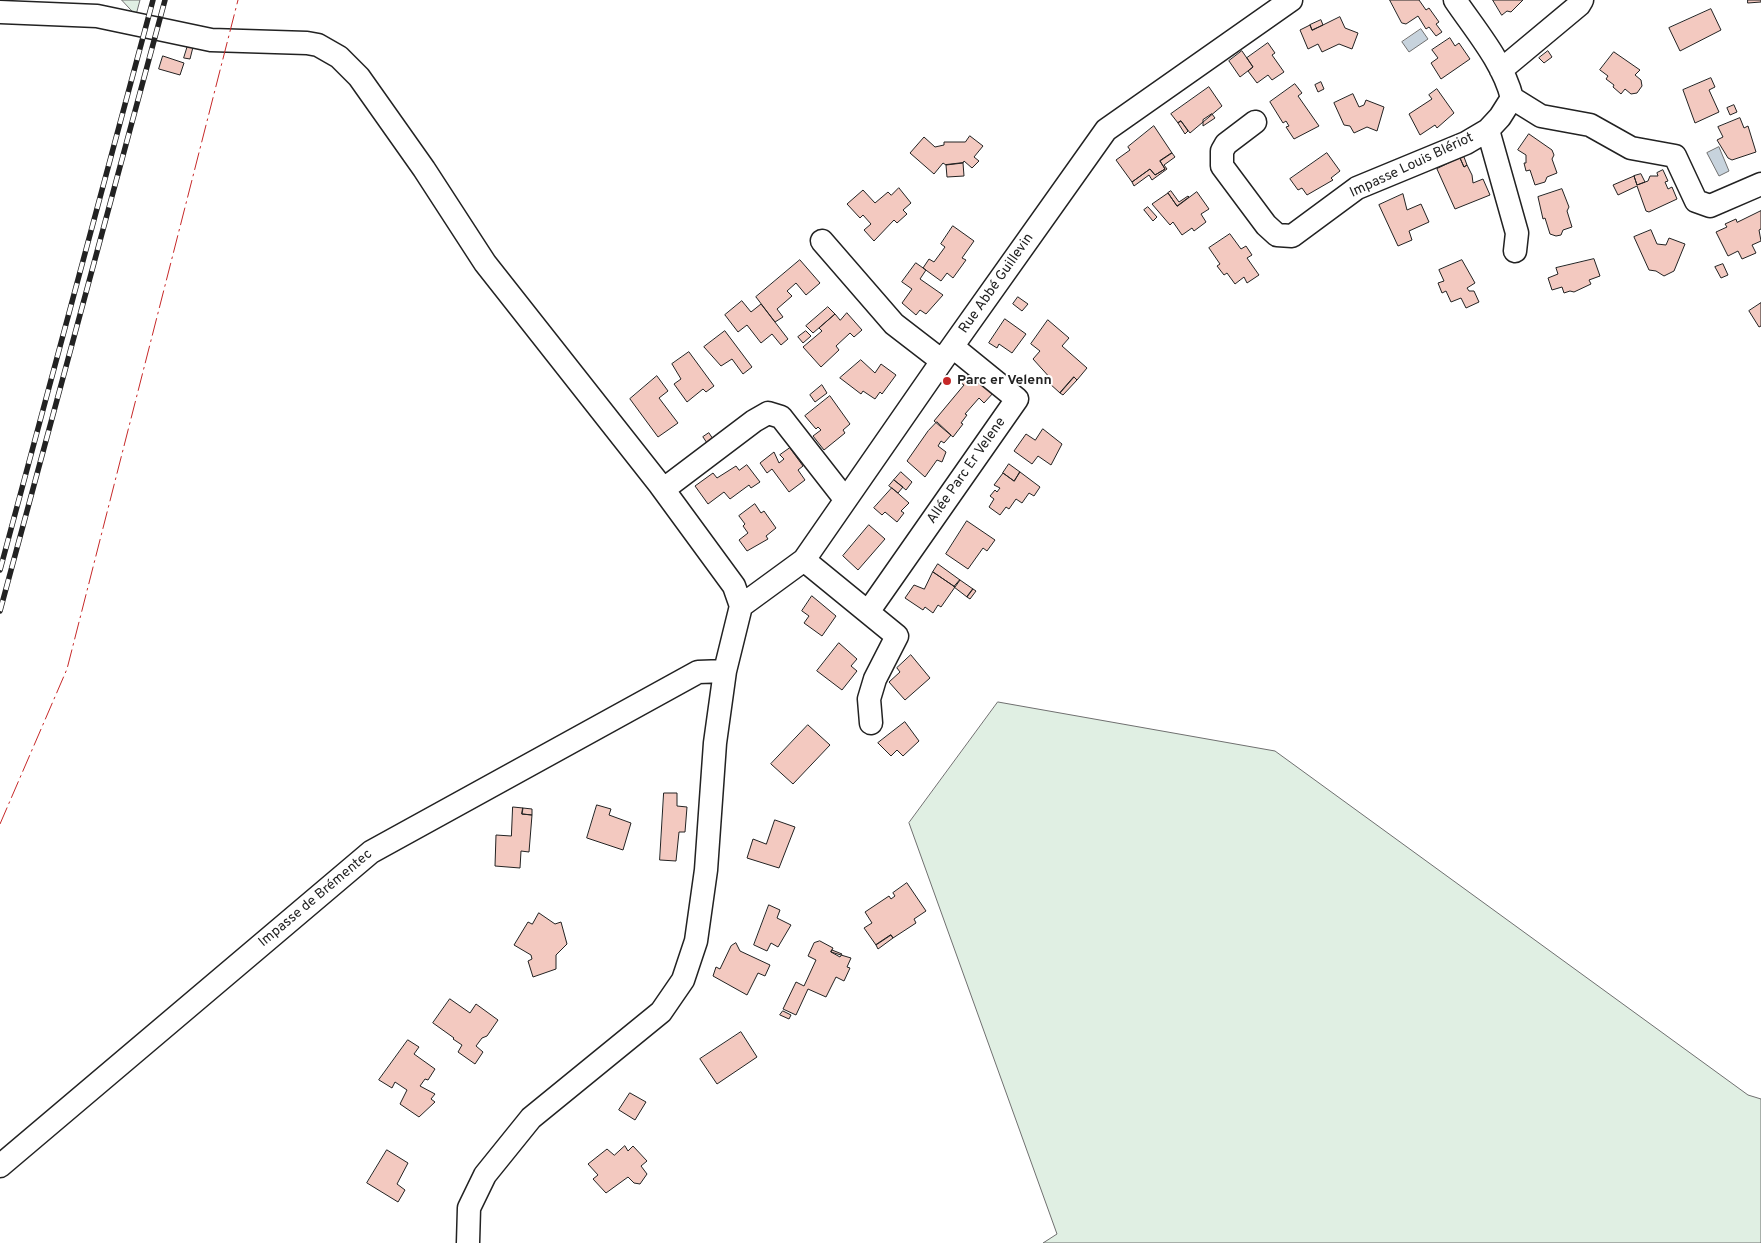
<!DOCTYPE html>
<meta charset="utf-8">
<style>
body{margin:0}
canvas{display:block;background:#fff}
</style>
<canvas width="1761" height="1243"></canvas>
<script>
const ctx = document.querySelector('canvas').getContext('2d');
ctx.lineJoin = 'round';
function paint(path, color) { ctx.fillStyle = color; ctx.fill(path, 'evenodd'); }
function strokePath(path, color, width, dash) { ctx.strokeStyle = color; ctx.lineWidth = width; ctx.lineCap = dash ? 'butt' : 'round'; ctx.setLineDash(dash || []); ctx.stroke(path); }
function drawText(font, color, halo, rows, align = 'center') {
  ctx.font = font + ' Overpass,sans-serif'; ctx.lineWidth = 4; ctx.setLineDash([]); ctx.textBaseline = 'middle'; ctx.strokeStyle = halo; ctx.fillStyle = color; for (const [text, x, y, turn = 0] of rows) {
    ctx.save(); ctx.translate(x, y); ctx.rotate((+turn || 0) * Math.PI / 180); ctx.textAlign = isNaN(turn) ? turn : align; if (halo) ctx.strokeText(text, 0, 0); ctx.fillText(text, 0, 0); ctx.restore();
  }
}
const green = new Path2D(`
 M 122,0 L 140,0 L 136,15 Z
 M 998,702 L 1275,751 L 1748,1095 L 1761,1099 L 1761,1243 L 1043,1243 L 1057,1234 L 909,823 Z`);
paint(green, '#e0efe3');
strokePath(green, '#6f6f6f', 1);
const water = new Path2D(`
 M 1421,29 L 1428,39 L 1409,52 L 1402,42 Z
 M 1719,147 L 1729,171 L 1719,176 L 1707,153 Z`);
paint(water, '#c7d3dd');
strokePath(water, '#6f6f6f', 1);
const building = new Path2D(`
 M 1390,0 L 1419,0 L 1426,10 L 1429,8 L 1439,22 L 1436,24 L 1442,32 L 1436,36 L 1429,27 L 1426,29 L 1418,16 L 1406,24 L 1402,23 Z
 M 1493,0 L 1523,0 L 1511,12 L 1507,11 L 1502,15 Z
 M 1748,0 L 1761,0 L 1761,2 L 1748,3 Z
 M 1711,9 L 1721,30 L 1680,51 L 1669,28 Z
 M 1340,17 L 1345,28 L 1358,33 L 1352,49 L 1339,44 L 1322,52 L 1318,44 L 1308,49 L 1300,30 L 1310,25 L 1312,30 Z
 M 1321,20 L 1323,25 L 1312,30 L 1310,25 Z
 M 1450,38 L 1455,46 L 1459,43 L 1470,59 L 1441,79 L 1431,63 L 1438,58 L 1432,50 Z
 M 189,42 L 194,43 L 190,59 L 184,58 Z
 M 1268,43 L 1275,53 L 1272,55 L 1284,72 L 1272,80 L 1268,75 L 1257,83 L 1248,71 L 1253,67 L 1247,58 Z
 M 1242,51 L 1253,67 L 1240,77 L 1229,61 Z
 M 1548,51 L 1552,57 L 1544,63 L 1539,58 Z
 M 1614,52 L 1640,70 L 1635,75 L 1641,80 L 1642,86 L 1637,93 L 1631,94 L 1625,89 L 1621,94 L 1613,87 L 1614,85 L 1606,79 L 1608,76 L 1600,70 Z
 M 163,56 L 184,63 L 180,75 L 159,69 Z
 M 1711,78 L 1715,87 L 1709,90 L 1719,112 L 1695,123 L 1683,90 Z
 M 1321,82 L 1324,89 L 1318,92 L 1315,85 Z
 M 1295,84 L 1302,93 L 1298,96 L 1319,126 L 1294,139 L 1286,127 L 1289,126 L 1286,121 L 1283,123 L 1270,102 Z
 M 1209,87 L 1222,106 L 1190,133 L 1181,121 L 1178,123 L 1171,114 Z
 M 1437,89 L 1454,113 L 1437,128 L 1435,125 L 1420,135 L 1409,114 L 1432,99 L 1429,95 Z
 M 1353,94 L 1359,107 L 1364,105 L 1366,100 L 1384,107 L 1377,131 L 1367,127 L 1354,133 L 1350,126 L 1344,125 L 1334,103 Z
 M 1734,105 L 1737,112 L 1730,115 L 1727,108 Z
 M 1212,114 L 1215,118 L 1203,126 L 1203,120 Z
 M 1740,118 L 1744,128 L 1748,126 L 1756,152 L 1732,160 L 1728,158 L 1717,140 L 1723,137 L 1718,127 Z
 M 1181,121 L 1188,131 L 1185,134 L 1178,123 Z
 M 1154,126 L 1172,153 L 1160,161 L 1165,169 L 1155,175 L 1150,169 L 1132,182 L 1116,160 L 1130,150 L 1128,147 Z
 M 1529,134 L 1552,150 L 1554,155 L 1552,159 L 1557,173 L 1547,177 L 1545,182 L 1535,185 L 1530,170 L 1526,171 L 1524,163 L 1526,163 L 1526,155 L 1518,150 Z
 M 970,136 L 983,146 L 974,157 L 979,161 L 972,168 L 964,161 L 963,163 L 946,165 L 943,163 L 934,174 L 910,153 L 924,137 L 935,147 L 944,145 L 944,142 L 965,142 Z
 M 1172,153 L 1175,157 L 1164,165 L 1167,169 L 1152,180 L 1149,175 L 1134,186 L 1132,182 L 1150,169 L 1155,175 L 1165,169 L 1160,161 Z
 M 1327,153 L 1340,171 L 1331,178 L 1333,180 L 1307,195 L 1302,188 L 1298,190 L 1290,179 Z
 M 1464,157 L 1467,165 L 1464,167 L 1460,158 Z
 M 1460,158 L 1464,167 L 1467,165 L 1472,175 L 1473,183 L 1483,179 L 1490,195 L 1455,209 L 1437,169 Z
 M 963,163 L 964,176 L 947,177 L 946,165 Z
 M 1663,170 L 1668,181 L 1665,182 L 1668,189 L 1672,187 L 1677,199 L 1649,212 L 1646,211 L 1637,186 L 1618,195 L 1613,185 L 1634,176 L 1637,185 L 1648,181 L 1650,176 L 1658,176 L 1657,173 Z
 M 1641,174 L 1645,182 L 1637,185 L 1634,176 Z
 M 899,188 L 911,203 L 903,210 L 907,214 L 897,223 L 894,220 L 874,241 L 864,230 L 871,224 L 863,215 L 860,218 L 847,204 L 863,190 L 875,203 L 888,192 L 891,195 Z
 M 1562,189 L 1569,207 L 1567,211 L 1572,227 L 1563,230 L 1561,235 L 1556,236 L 1550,234 L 1545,218 L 1543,219 L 1538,197 Z
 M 1171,191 L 1179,202 L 1188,196 L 1189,197 L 1177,206 L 1168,193 Z
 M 1197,192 L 1209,209 L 1201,214 L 1206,222 L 1194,231 L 1192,228 L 1182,235 L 1173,222 L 1170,225 L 1152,204 L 1168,193 L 1177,206 Z
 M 1403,194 L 1407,210 L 1421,204 L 1429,222 L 1409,231 L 1412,240 L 1398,246 L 1379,205 Z
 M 1148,207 L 1157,217 L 1153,221 L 1144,210 Z
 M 1761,211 L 1761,229 L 1759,230 L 1761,241 L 1752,245 L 1756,253 L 1742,259 L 1738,251 L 1728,256 L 1716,232 L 1727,227 L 1725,224 L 1736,219 L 1737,222 Z
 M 953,226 L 974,241 L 962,258 L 966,260 L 953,278 L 947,273 L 941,281 L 923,268 L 929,259 L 934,262 L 945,247 L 941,244 Z
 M 1651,230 L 1657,244 L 1666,245 L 1669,238 L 1685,244 L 1674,271 L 1664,276 L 1656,271 L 1649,270 L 1634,237 Z
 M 1230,234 L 1241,249 L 1246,246 L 1252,255 L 1247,258 L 1259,275 L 1247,283 L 1244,277 L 1235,284 L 1227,273 L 1224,275 L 1217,266 L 1220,264 L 1209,248 Z
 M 1594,259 L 1600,276 L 1589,280 L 1591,284 L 1574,292 L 1570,291 L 1564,293 L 1562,287 L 1552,290 L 1548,278 L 1558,274 L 1556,268 Z
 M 800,260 L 820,283 L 806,295 L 796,283 L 787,291 L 792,296 L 777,309 L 783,317 L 775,322 L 756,297 Z
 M 1462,260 L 1475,283 L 1467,288 L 1469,291 L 1474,291 L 1479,302 L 1466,308 L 1461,298 L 1451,302 L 1446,291 L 1442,293 L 1438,283 L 1444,281 L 1439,270 Z
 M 916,263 L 926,270 L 920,279 L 943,295 L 926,314 L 920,310 L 916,315 L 902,303 L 912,289 L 902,282 Z
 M 1723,264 L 1728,275 L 1721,278 L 1715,267 Z
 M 1018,297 L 1028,304 L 1022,311 L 1013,304 Z
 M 742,301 L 751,312 L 761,304 L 788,339 L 781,345 L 772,334 L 761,343 L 747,325 L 738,332 L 725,315 Z
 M 1761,303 L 1761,326 L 1759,327 L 1749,311 Z
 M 828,307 L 835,314 L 813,333 L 806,326 Z
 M 847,313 L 862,330 L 854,337 L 850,333 L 836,346 L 839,350 L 821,367 L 803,347 L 822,331 L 819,328 L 835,314 L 840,320 Z
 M 1005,319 L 1026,334 L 1012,353 L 999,344 L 997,348 L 989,343 Z
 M 1048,320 L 1069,338 L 1062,346 L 1087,368 L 1077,380 L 1074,377 L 1060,393 L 1049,383 L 1052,380 L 1033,359 L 1040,351 L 1031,344 Z
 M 725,331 L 752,367 L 743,374 L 732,359 L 721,366 L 704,347 Z
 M 806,331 L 811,336 L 803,343 L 798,337 Z
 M 689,352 L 714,386 L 706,392 L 703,389 L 687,402 L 674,384 L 681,379 L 672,364 Z
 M 861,360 L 875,373 L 881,364 L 896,375 L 882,394 L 880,392 L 875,399 L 863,391 L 861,394 L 840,378 Z
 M 971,372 L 994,392 L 984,403 L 979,398 L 965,414 L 967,415 L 961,423 L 963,424 L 953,437 L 934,421 L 964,385 L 961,383 Z
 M 657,376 L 668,391 L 659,398 L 678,423 L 658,437 L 630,399 Z
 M 1074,377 L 1077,380 L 1063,395 L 1060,393 Z
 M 822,385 L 827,393 L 815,402 L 810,395 Z
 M 830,396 L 850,424 L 843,430 L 845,433 L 824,450 L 813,436 L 821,430 L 818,427 L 816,429 L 805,416 Z
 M 937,422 L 951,435 L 944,443 L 941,441 L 938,446 L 946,452 L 942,462 L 937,460 L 925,477 L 907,461 L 928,431 Z
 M 1043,429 L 1062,444 L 1051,465 L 1038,456 L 1032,464 L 1014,451 L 1026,434 L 1035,440 Z
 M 709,433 L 713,439 L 707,443 L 703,437 Z
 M 790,448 L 803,466 L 798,470 L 805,480 L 789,492 L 772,469 L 767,473 L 760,463 L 774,452 L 779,463 L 784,459 L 780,455 Z
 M 1009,464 L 1020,472 L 1014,481 L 1003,473 Z
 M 747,465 L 760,482 L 751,488 L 749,485 L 730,499 L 724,492 L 708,504 L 695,486 L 713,473 L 717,478 L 736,466 L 739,470 Z
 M 901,472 L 912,482 L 906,490 L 894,480 Z
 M 1020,472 L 1040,487 L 1034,496 L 1029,493 L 1022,503 L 1016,499 L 1009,509 L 1006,507 L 1000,515 L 989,507 L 994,499 L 990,496 L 995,490 L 997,492 L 1000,488 L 994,485 L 1003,473 L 1014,481 Z
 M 894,480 L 903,487 L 898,493 L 889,486 Z
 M 892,488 L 909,503 L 901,511 L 904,513 L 897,522 L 885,512 L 882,515 L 874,508 Z
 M 755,504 L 761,513 L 764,511 L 776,528 L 766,536 L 768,539 L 747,551 L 739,540 L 748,533 L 743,526 L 745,524 L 739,516 Z
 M 967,521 L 995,540 L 987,551 L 983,548 L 968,569 L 946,554 Z
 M 869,525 L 885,539 L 858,570 L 843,556 Z
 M 938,564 L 960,580 L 955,587 L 933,572 Z
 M 933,572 L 955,587 L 941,607 L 938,605 L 933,613 L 925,607 L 923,610 L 905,598 L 914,585 L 924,589 Z
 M 960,580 L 973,589 L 967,597 L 954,587 Z
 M 973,589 L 976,591 L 970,599 L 967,597 Z
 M 812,596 L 836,616 L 822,636 L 804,623 L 809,616 L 802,611 Z
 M 839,643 L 857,659 L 851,666 L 857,671 L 842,690 L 817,671 Z
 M 911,655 L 930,678 L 905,700 L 889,682 L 900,672 L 897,668 Z
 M 905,722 L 919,741 L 903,756 L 897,750 L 891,756 L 878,743 Z
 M 808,725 L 830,745 L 793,784 L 771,764 Z
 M 664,793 L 677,793 L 677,806 L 687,807 L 685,832 L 679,832 L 676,861 L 660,860 Z
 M 597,805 L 611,809 L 609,815 L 631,823 L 623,850 L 587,838 Z
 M 513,807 L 523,808 L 522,814 L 532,815 L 529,852 L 521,851 L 520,868 L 495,866 L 496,835 L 511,836 Z
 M 523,808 L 532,809 L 532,815 L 522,814 Z
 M 775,820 L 795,827 L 779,868 L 747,858 L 753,839 L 766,844 Z
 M 907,883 L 926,911 L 914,919 L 916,923 L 893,938 L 891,935 L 876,945 L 864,928 L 872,923 L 865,912 L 889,896 L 891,899 L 895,896 L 893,893 Z
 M 769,905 L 780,910 L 777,918 L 791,925 L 778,947 L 771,943 L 767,951 L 754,945 Z
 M 539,913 L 555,924 L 561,922 L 567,944 L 556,955 L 556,969 L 533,977 L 528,961 L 532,959 L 531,955 L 514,945 L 528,922 L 532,924 Z
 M 891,935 L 893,938 L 878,949 L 876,945 Z
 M 820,941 L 833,948 L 831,952 L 851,958 L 847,967 L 850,968 L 844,981 L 836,977 L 826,997 L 808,989 L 796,1015 L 783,1009 L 796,982 L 804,986 L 816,960 L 808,956 L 814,943 Z
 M 736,943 L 740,951 L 770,965 L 765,976 L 758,973 L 747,995 L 713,976 L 716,967 L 720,969 L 731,946 Z
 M 832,950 L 842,954 L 840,957 L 831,952 Z
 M 450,999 L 470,1013 L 476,1004 L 498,1020 L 487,1036 L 482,1038 L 476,1046 L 483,1052 L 475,1064 L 458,1052 L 462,1045 L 453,1039 L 454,1038 L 433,1023 Z
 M 783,1011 L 791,1015 L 789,1019 L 780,1015 Z
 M 741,1032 L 757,1057 L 717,1084 L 700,1059 Z
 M 408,1040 L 419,1047 L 414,1054 L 435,1069 L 428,1080 L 425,1079 L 420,1086 L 435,1094 L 431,1099 L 435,1102 L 419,1117 L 400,1104 L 407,1090 L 395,1082 L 392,1088 L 379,1080 Z
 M 630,1093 L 646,1102 L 635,1120 L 619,1110 Z
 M 625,1146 L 628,1151 L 633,1146 L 647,1161 L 641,1166 L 647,1174 L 640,1184 L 634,1183 L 628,1177 L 606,1193 L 593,1179 L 598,1175 L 588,1164 L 607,1149 L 614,1155 Z
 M 387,1150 L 408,1163 L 397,1184 L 405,1190 L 398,1202 L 367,1183 Z`);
paint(building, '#f3c9c0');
strokePath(building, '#222', 1);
const minor = new Path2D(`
 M 1455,0 C 1476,31 1503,62 1512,98 L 1541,116 L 1590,125 L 1631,148 L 1675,156 L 1696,201 L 1710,206 L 1761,184
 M 0,12 L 97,16 L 211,40 L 307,43 L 318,45 L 339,57 L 359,77 L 424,169 L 485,263 L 660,485 L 734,586 L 741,606 L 725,671 L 715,743 L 706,870 L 696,941 L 683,980 L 661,1012 L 531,1118 L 485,1175 L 469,1208 L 468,1243
 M 1501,70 L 1579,5 L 1582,0
 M 1255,122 L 1226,144 L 1222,151 L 1222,166 L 1266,225 L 1277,235 L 1292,236 L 1357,188 L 1466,143 L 1488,130 L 1500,117 L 1512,98
 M 1488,130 L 1517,233 L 1515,251
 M 822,241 L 894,324 L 942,361
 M 664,489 L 754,421 L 768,413 L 781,417 L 845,499
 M 804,560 L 897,636 L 875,679 L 869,699 L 871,723
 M 741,606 L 804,560 L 942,361 L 1106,130 L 1291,0
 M 868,612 L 1017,399 L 953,347
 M 0,1166 L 371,852 L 698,672 L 725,671`);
strokePath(minor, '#222', 25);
strokePath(minor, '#fff', 22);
const rail = new Path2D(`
 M 0,570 L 153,0
 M 0,611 L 165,0`);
strokePath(rail, '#222', 5.5);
strokePath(rail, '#fff', 4, [11]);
strokePath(new Path2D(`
 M 0,824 L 67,669 L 238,0`), '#c62828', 1, [18, 4, 2.5, 4]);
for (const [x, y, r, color] of [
 [947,381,5,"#c62828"]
]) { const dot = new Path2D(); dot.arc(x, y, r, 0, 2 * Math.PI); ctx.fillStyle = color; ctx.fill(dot); strokePath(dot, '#fff', 2); }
drawText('14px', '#222', '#fff', [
 ["Impasse Louis Blériot",1412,166,-25],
 ["Rue Abbé Guillevin",997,284,-55],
 ["Allée Parc Er Velene",967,471,-55],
 ["Impasse de Brémentec",316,899,-40]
]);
drawText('bold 14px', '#222', '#fff', [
 ["Parc er Velenn",957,381]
], 'left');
</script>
